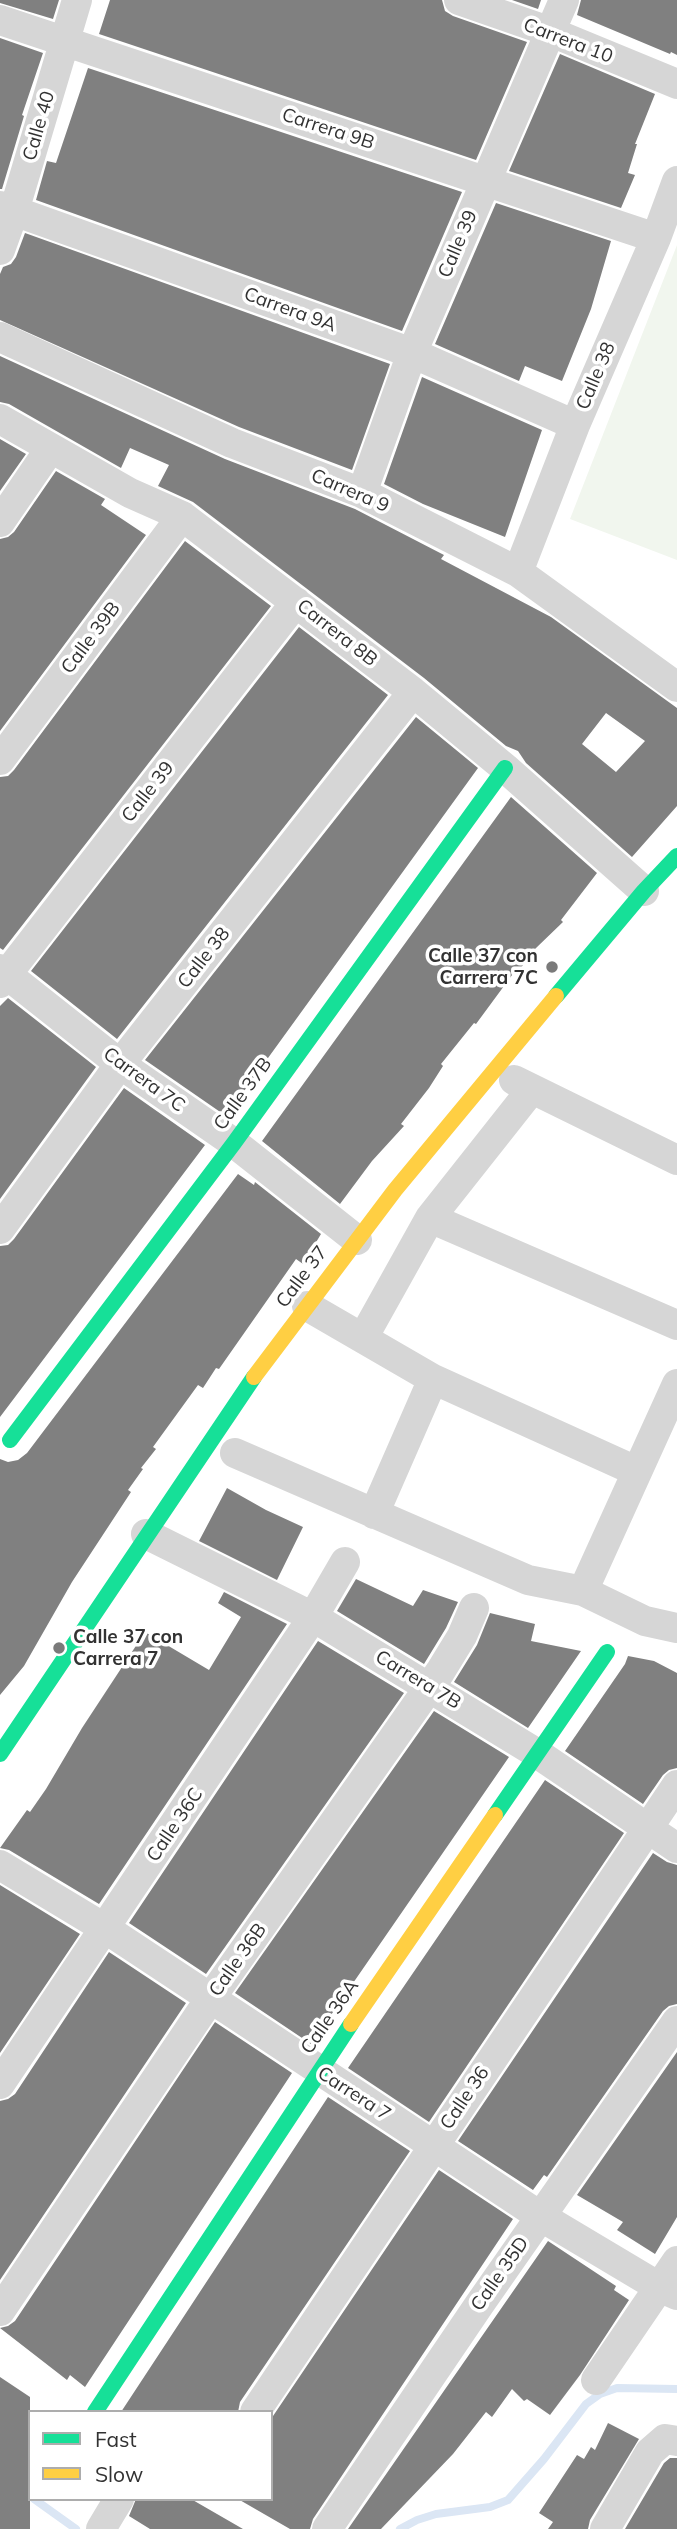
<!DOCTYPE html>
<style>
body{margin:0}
#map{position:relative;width:677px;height:2529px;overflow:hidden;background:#fff;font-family:Mulish,sans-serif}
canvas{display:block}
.legend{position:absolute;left:28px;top:2410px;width:245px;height:91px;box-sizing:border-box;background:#fff;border:2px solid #adadad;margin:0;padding:9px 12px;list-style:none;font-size:21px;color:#323232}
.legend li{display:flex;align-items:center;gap:14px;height:35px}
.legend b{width:35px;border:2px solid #adadad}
</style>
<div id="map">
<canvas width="677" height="2529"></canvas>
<ul class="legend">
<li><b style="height:9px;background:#16e098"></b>Fast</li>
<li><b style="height:9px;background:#ffcf43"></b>Slow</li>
</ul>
</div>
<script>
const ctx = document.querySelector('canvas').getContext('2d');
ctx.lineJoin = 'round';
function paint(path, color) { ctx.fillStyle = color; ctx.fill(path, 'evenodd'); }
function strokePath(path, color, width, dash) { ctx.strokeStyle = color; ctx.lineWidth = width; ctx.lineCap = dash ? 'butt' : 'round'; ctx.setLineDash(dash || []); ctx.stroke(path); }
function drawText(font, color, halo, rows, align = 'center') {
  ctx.font = font + ' Mulish,sans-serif'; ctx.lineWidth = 7; ctx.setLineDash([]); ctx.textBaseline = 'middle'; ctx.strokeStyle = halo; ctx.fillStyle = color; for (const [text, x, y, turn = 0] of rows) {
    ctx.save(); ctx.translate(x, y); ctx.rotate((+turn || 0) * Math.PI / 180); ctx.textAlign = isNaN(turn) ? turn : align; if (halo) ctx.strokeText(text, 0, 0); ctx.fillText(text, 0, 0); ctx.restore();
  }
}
paint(new Path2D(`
 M 677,245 L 677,560 L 570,519 Z`), '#f1f6ee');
strokePath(new Path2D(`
 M 34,2499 L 76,2529
 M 400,2529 L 417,2520 L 436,2514 L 490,2507 L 508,2500 L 544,2459 L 586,2404 L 600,2394 L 617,2388 L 677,2389`), '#dbe6f4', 8);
paint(new Path2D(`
 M 0,0 L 59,0 L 53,19 L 0,3 Z
 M 110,0 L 442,0 L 445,11 L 453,16 L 527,42 L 476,160 L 99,34 Z
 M 512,0 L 545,0 L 541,0 L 538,9 Z
 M 581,0 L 677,0 L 677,55 L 671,52 L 670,54 L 577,15 Z
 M 0,38 L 43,53 L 22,115 L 24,116 L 2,189 L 0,189 Z
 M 560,54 L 655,94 L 635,144 L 637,144 L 628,173 L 635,175 L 621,208 L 509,171 Z
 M 88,68 L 462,192 L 402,331 L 36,200 L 47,161 L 56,163 Z
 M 496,203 L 611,241 L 591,309 L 562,381 L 525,366 L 519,381 L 435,344 Z
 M 25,233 L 390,364 L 352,470 L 239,427 L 0,320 L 0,274 L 3,267 L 11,264 L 16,257 Z
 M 0,356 L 225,459 L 355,509 L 444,555 L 441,559 L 551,617 L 677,708 L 677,806 L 632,857 L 526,763 L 518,751 L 506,746 L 424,678 L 193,502 L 158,486 L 169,465 L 130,448 L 121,468 L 9,404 L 0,402 ZM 606,713 L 645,741 L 616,772 L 582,744 Z
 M 422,377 L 542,430 L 505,537 L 423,504 L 384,484 Z
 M 0,439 L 26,454 L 0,491 Z
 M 56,471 L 105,499 L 101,505 L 146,535 L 0,731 L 0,539 L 8,537 L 14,532 Z
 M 185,541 L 271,606 L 3,950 L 0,948 L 0,777 L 8,776 L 14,770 Z
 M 299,627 L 388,695 L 117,1039 L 31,971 Z
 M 416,717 L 478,768 L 226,1116 L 145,1060 Z
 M 511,797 L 597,873 L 561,920 L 563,922 L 536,948 L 520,969 L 518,967 L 476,1024 L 474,1023 L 441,1064 L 443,1066 L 429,1088 L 401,1124 L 404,1126 L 372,1161 L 340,1204 L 262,1141 Z
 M 8,998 L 96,1067 L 0,1199 L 0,1006 Z
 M 124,1088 L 205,1145 L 0,1417 L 0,1246 L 8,1245 L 14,1239 Z
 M 238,1174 L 254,1185 L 255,1182 L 321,1234 L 303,1264 L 296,1259 L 219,1369 L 216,1368 L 203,1388 L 198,1385 L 153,1447 L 156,1449 L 141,1468 L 143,1469 L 128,1490 L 131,1492 L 72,1582 L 24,1666 L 0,1695 L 0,1459 L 8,1462 L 18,1460 L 27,1453 Z
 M 227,1488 L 266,1510 L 303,1527 L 277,1580 L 199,1541 Z
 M 356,1579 L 413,1606 L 423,1590 L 458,1602 L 446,1628 L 424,1664 L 337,1611 Z
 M 224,1592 L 287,1624 L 99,1904 L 9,1850 L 0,1848 L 27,1810 L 30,1812 L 46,1789 L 82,1728 L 145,1632 L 209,1670 L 241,1617 L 218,1603 Z
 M 490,1613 L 535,1624 L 531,1641 L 581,1651 L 528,1728 L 454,1682 L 477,1645 Z
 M 318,1641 L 404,1693 L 206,1974 L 129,1923 Z
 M 628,1656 L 654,1661 L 677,1673 L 677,1768 L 669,1770 L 663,1775 L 643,1804 L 565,1751 L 625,1664 Z
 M 434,1711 L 509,1757 L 311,2044 L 235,1993 Z
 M 545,1780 L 624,1833 L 429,2122 L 348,2068 Z
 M 653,1853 L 667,1862 L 677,1865 L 677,2004 L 669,2006 L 663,2011 L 547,2177 L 544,2175 L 533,2190 L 458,2141 Z
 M 0,1885 L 80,1934 L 0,2053 Z
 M 109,1952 L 186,2003 L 0,2280 L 0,2101 L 8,2099 L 15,2094 Z
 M 215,2022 L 292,2073 L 85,2387 L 70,2375 L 67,2380 L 0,2328 L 8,2326 L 15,2321 Z
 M 677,2052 L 677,2217 L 655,2254 L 617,2230 L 623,2222 L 577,2195 Z
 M 328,2097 L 410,2151 L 240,2402 L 238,2412 L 121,2412 Z
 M 439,2170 L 513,2219 L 313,2519 L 310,2529 L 290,2529 L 238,2499 L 271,2499 L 271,2419 Z
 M 548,2241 L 616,2286 L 614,2290 L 629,2300 L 580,2375 L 550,2415 L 527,2399 L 524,2401 L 512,2389 L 492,2417 L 486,2412 L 453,2454 L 381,2529 L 348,2529 Z
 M 0,2377 L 30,2397 L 30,2529 L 0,2529 Z
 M 608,2423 L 639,2439 L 590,2520 L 588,2529 L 548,2529 L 553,2522 L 539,2513 L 577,2455 L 584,2459 L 591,2447 L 595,2450 Z
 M 670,2458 L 677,2458 L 677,2529 L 625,2529 L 664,2463 Z
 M 136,2499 L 191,2499 L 243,2529 L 150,2529 L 129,2516 Z`), '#808080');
strokePath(new Path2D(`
 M 459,0 L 551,32 L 677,84
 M 0,20 L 656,238
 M 0,206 L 412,353 L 575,425
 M 0,250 L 14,211 L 77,0
 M 0,337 L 232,443 L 362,493 L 518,572 L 677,687
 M 0,419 L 130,493 L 182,516 L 413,692 L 505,768 L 644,891
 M 362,493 L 412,353 L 564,0
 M 0,522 L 50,449
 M 518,572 L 575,425 L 656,238 L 677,181
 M 0,760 L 182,516
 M 0,969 L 120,1064 L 234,1143 L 357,1240
 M 0,983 L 296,602
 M 514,1080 L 677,1160
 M 430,1218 L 677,1325
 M 0,1229 L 120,1064 L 413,692
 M 307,1306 L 433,1379 L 636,1471
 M 363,1338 L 430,1218 L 532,1089
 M 235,1453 L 528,1580 L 583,1591 L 645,1621 L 677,1628
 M 374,1514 L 433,1379
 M 146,1534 L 313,1617 L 538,1754 L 677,1848
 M 583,1591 L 677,1384
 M 0,1865 L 106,1929 L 540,2216 L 659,2287 L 677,2295
 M 0,2084 L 313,1617 L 345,1562
 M 0,2311 L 210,1999 L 440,1672 L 462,1636 L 474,1608
 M 596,2380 L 677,2261
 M 255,2412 L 677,1785
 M 101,2529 L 119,2499
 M 327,2529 L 479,2305 L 677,2021
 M 605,2529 L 650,2452 L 665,2439 L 677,2441`), '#d6d6d6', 30);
strokePath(new Path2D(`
 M 556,996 L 644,891 L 677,856
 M 10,1440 L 234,1143 L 505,768
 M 0,1754 L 254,1377
 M 495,1815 L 607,1652
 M 95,2412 L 351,2024`), '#16e098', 16);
strokePath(new Path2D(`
 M 254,1377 L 395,1190 L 556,996
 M 351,2024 L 495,1815`), '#ffcf43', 16);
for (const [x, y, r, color] of [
 [552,967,7,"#7a7a7a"],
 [59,1648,7,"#7a7a7a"]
]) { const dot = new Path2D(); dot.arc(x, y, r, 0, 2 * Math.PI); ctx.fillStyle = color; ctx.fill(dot); strokePath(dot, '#fff', 2.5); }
drawText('19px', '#323232', '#fff', [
 ["Carrera 10",568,41,21],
 ["Calle 40",39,126,-74],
 ["Carrera 9B",328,129,18],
 ["Calle 39",458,244,-67],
 ["Carrera 9A",290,310,20],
 ["Calle 38",596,376,-67],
 ["Carrera 9",350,491,23],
 ["Carrera 8B",337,633,38],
 ["Calle 39B",91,638,-53],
 ["Calle 39",148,792,-52],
 ["Calle 38",204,958,-52],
 ["Carrera 7C",144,1080,36],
 ["Calle 37B",243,1094,-54],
 ["Calle 37",302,1277,-53],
 ["Carrera 7B",418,1680,31],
 ["Calle 36C",175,1825,-56],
 ["Calle 36B",238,1960,-55],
 ["Calle 36A",330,2017,-55],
 ["Carrera 7",354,2094,33],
 ["Calle 36",465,2098,-56],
 ["Calle 35D",500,2274,-55]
]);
drawText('bold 19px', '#323232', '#fff', [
 ["Calle 37 con",538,956],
 ["Carrera 7C",538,978],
 ["Calle 37 con",73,1637,"left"],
 ["Carrera 7",73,1659,"left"]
], 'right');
</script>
